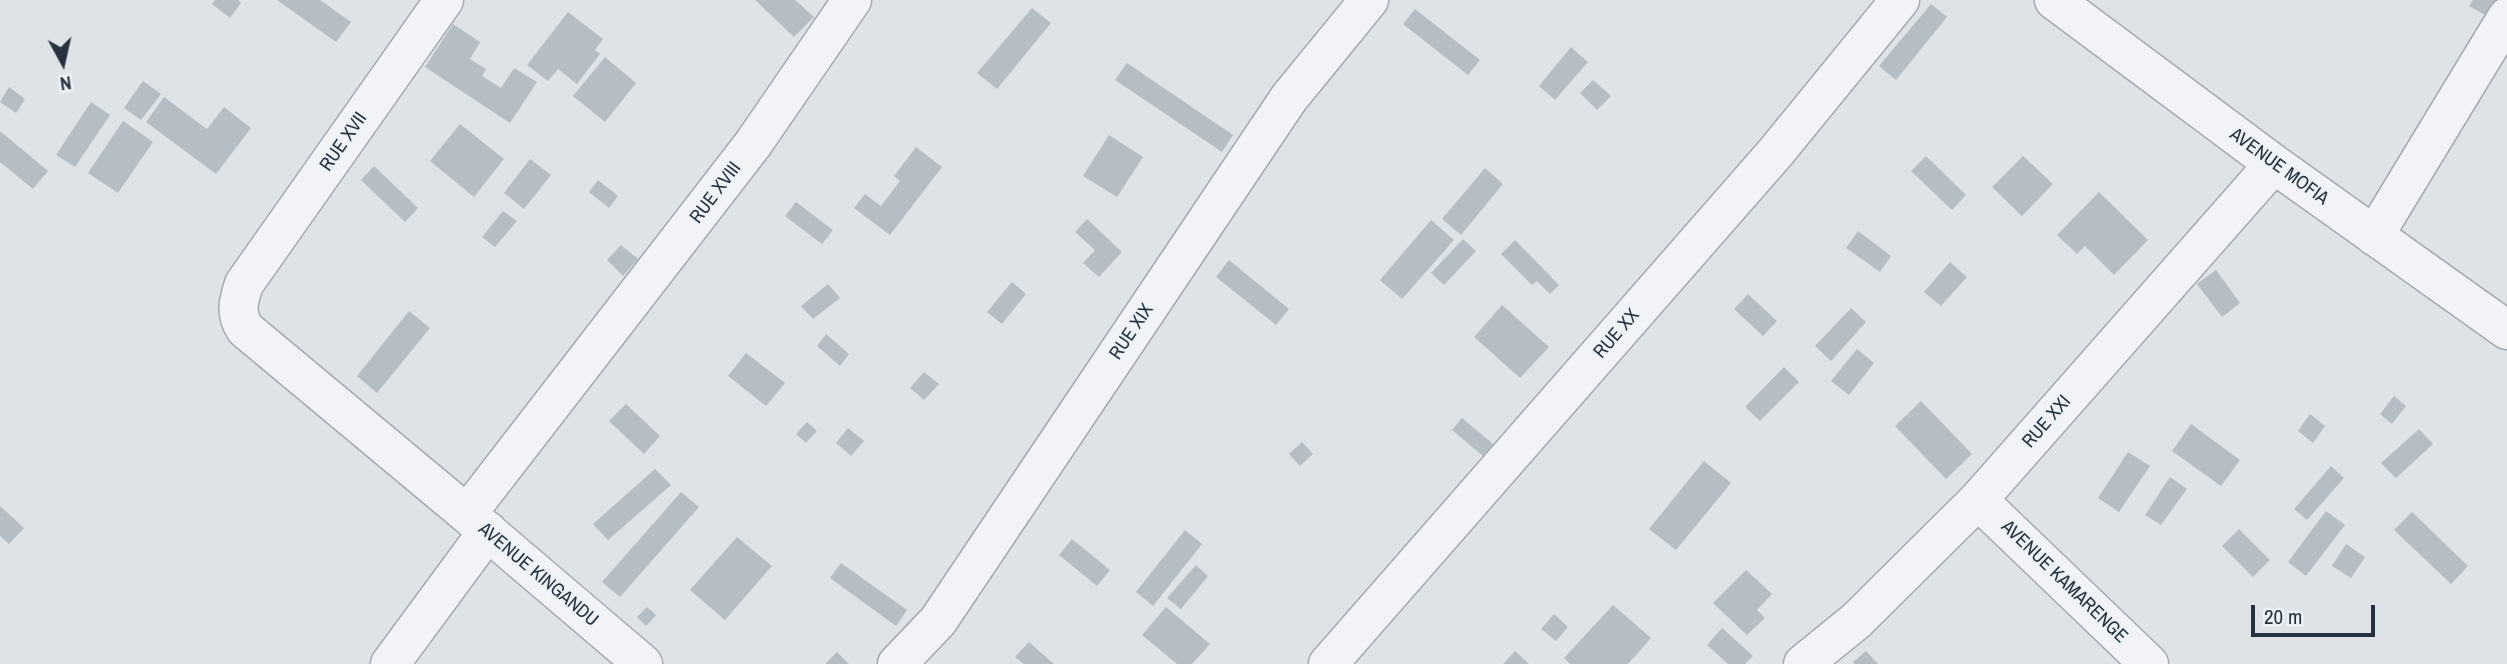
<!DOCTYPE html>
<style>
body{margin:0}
#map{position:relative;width:2507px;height:664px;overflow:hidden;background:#dee3e8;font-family:"Archivo Narrow",sans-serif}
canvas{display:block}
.north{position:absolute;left:28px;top:28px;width:70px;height:70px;-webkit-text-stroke:5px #edf2f6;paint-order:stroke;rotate:172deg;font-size:19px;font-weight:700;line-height:28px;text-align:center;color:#263240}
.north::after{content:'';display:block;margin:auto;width:24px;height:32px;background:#263240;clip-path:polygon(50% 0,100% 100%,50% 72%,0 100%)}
.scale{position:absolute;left:2251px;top:605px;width:124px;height:32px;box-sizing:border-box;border:4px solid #263240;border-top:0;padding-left:9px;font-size:21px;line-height:24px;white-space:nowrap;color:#263240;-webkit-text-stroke:5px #edf2f6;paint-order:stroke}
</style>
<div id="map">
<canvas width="2507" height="664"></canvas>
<div class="north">N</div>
<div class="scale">20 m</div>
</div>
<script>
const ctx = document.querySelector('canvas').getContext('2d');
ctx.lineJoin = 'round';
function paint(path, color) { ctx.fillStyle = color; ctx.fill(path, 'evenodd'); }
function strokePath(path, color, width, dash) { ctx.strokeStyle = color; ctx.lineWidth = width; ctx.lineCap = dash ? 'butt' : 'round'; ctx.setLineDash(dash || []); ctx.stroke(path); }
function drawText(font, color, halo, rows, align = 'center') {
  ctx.font = font + ' "Archivo Narrow",sans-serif'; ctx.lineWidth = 5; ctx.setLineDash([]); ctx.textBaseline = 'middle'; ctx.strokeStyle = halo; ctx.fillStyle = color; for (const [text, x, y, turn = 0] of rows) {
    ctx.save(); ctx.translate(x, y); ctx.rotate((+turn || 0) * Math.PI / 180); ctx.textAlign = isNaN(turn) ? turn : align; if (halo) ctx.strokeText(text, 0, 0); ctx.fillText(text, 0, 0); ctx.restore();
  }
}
paint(new Path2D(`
 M 215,0 L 238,0 L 241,3 L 230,18 L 212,4 Z
 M 277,0 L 320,0 L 351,22 L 336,42 Z
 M 755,0 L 795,0 L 814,17 L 794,37 Z
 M 2473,0 L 2498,0 L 2489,17 L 2469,6 Z
 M 1931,4 L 1947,17 L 1896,80 L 1879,66 Z
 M 1032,8 L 1051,23 L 997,89 L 977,73 Z
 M 1415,9 L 1480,60 L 1468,75 L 1403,24 Z
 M 568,12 L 603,39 L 595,50 L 600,54 L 577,84 L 558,69 L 548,81 L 527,65 Z
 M 453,24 L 480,42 L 470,59 L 486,69 L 482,76 L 501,88 L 514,68 L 537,82 L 510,123 L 425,67 Z
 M 1571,47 L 1588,62 L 1555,100 L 1539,86 Z
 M 605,57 L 636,83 L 605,122 L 573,96 Z
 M 1127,63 L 1233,135 L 1222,152 L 1115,80 Z
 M 1593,80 L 1611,96 L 1597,110 L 1580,93 Z
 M 143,81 L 161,94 L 141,120 L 124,108 Z
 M 9,87 L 25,99 L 16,113 L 0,102 Z
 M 164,97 L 207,129 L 224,107 L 251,128 L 216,174 L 146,122 Z
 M 91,102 L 110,115 L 75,167 L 56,155 Z
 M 123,121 L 153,142 L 118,193 L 88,173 Z
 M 460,124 L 504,159 L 474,197 L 430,161 Z
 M 0,131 L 48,171 L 33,189 L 0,162 Z
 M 1109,135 L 1143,157 L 1117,197 L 1083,176 Z
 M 916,147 L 942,167 L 890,235 L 854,208 L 865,194 L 881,206 L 900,181 L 894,176 Z
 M 1926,156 L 1966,195 L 1952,210 L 1911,171 Z
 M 2023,156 L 2053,184 L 2022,216 L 1992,187 Z
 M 530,159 L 551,175 L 524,209 L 504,193 Z
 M 374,166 L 418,208 L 405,222 L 361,180 Z
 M 1485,168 L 1503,184 L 1461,235 L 1442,219 Z
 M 598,180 L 618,196 L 609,208 L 589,192 Z
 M 2099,192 L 2148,240 L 2114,275 L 2085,246 L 2077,254 L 2057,235 Z
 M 796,202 L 833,230 L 822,244 L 785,216 Z
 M 503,211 L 517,221 L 495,247 L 482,237 Z
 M 1087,219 L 1122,252 L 1099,277 L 1083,263 L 1095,250 L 1075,232 Z
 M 1431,220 L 1454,240 L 1402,299 L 1380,280 Z
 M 1858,231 L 1891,256 L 1880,272 L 1846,248 Z
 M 1463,239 L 1476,251 L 1444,285 L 1431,273 Z
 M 1515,240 L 1559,285 L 1550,294 L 1537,281 L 1532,285 L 1501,254 Z
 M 621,245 L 638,259 L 623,276 L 607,260 Z
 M 1229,260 L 1289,309 L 1276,325 L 1216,277 Z
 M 1950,262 L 1967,277 L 1941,306 L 1924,292 Z
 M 2216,270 L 2240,303 L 2222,317 L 2197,284 Z
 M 1012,282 L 1026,294 L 1002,324 L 987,312 Z
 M 828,284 L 840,298 L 813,319 L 801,306 Z
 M 1748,294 L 1777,321 L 1763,336 L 1734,309 Z
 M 1502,305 L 1549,347 L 1520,378 L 1474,337 Z
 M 1851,308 L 1866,322 L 1831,361 L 1815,346 Z
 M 409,311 L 430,328 L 377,393 L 357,376 Z
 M 826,334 L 849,354 L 840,366 L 817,346 Z
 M 1857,349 L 1874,363 L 1849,395 L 1831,381 Z
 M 746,353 L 785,383 L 766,406 L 728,376 Z
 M 1784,367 L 1799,382 L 1760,421 L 1745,407 Z
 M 924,372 L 939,384 L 924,400 L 910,388 Z
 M 2394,396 L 2406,406 L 2392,424 L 2380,414 Z
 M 1921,401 L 1972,454 L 1946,479 L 1895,426 Z
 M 626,404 L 660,436 L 644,454 L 609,421 Z
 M 2310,414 L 2325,426 L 2313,443 L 2298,431 Z
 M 1462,418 L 1493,444 L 1483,456 L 1452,430 Z
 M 807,422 L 817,431 L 806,443 L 796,434 Z
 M 2191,424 L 2240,460 L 2221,486 L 2172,451 Z
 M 848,428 L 864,441 L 851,456 L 836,443 Z
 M 2419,429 L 2433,444 L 2396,478 L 2381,463 Z
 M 1302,442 L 1313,454 L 1300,466 L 1289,454 Z
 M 2128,452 L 2150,466 L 2119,512 L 2098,498 Z
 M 1704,461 L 1731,483 L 1676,550 L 1649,529 Z
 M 2331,466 L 2344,478 L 2307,520 L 2294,509 Z
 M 655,469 L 671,485 L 608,540 L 593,524 Z
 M 2170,477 L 2187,489 L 2161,525 L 2145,515 Z
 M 681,492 L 699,507 L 620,597 L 602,582 Z
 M 0,506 L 24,528 L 9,544 L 0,536 Z
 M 2326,511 L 2345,525 L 2306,576 L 2288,562 Z
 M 2412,512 L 2468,566 L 2451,584 L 2394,530 Z
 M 2239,529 L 2270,560 L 2253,577 L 2222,546 Z
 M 1185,530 L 1202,544 L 1153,606 L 1136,592 Z
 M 737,537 L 772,566 L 725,620 L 690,590 Z
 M 1072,539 L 1110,570 L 1097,586 L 1059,555 Z
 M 2346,544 L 2365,557 L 2351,578 L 2332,566 Z
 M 841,563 L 907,610 L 896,626 L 830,578 Z
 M 1196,565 L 1208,576 L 1181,609 L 1167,598 Z
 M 1746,570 L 1772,594 L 1757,610 L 1765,618 L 1747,635 L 1713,603 Z
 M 1613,605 L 1651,638 L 1628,664 L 1570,664 L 1564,658 Z
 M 647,607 L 656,615 L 646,626 L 637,617 Z
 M 1166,607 L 1210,644 L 1192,664 L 1177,664 L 1142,635 Z
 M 1554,614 L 1568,627 L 1556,641 L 1541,629 Z
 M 1722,628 L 1753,656 L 1745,664 L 1728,664 L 1707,645 Z
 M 1029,642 L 1054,664 L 1024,664 L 1015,657 Z
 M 1515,651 L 1529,664 L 1503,664 Z
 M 1866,651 L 1878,664 L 1854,664 L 1853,662 Z
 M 837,652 L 849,664 L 825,664 Z`), '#b5bdc5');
const minor = new Path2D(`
 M 444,0 L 244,284 C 238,302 235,313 245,329 L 467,514
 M 2054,0 L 2274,164 L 2507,330
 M 2374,236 L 2507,17
 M 1978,500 L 2149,664
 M 390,664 L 488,531
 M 643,664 L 467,514 L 753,144 L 852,0
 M 897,664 L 938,621 L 1289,98 L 1369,0
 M 1328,664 L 1776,152 L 1900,0
 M 1803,664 L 1856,621 L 1978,500 L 2274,164`);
strokePath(minor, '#a3aab2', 41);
strokePath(minor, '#f1f3f6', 38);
drawText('19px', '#263240', '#edf2f6', [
 ["RUE XVII",344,142,-55],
 ["AVENUE MOFIA",2279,167,36],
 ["RUE XVIII",716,193,-53],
 ["RUE XIX",1132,332,-56],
 ["RUE XX",1617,334,-49],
 ["RUE XXI",2047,422,-49],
 ["AVENUE KINGANDU",538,575,40],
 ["AVENUE KAMARENGE",2064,582,44]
]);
</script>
